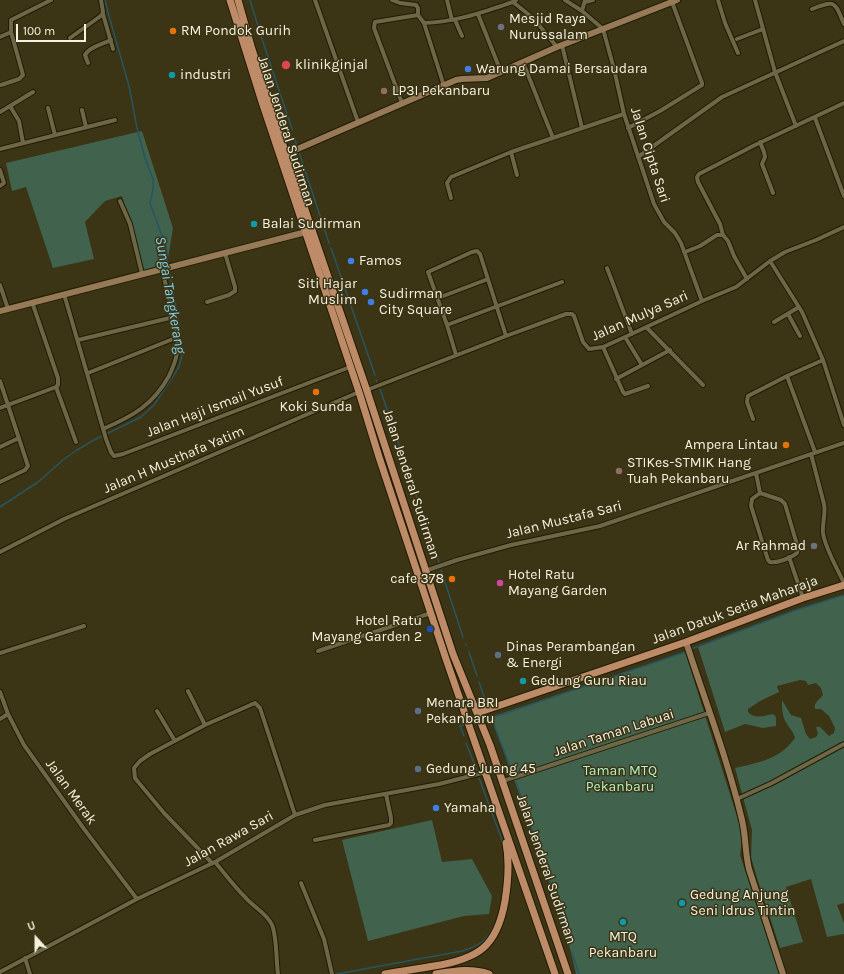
<!DOCTYPE html>
<style>
body{margin:0}
#map{position:relative;width:844px;height:974px;overflow:hidden;background:#3b3415;font-family:Karla,sans-serif}
canvas{display:block}
.north{position:absolute;left:16px;top:918px;width:40px;height:40px;-webkit-text-stroke:3px #3b3415;paint-order:stroke;rotate:339deg;font-size:11px;font-weight:700;line-height:16px;text-align:center;color:#f6f2e0}
.north::after{content:'';display:block;margin:auto;width:14px;height:18px;background:#f6f2e0;clip-path:polygon(50% 0,100% 100%,50% 72%,0 100%)}
.scale{position:absolute;left:16px;top:24px;width:70px;height:18px;box-sizing:border-box;border:2px solid #f6f2e0;border-top:0;padding-left:5px;font-size:12px;line-height:14px;white-space:nowrap;color:#f6f2e0;-webkit-text-stroke:3px #3b3415;paint-order:stroke}
</style>
<div id="map">
<canvas width="844" height="974"></canvas>
<div class="north">U</div>
<div class="scale">100 m</div>
</div>
<script>
const ctx = document.querySelector('canvas').getContext('2d');
ctx.lineJoin = 'round';
function paint(path, color) { ctx.fillStyle = color; ctx.fill(path, 'evenodd'); }
function strokePath(path, color, width, dash) { ctx.strokeStyle = color; ctx.lineWidth = width; ctx.lineCap = dash ? 'butt' : 'round'; ctx.setLineDash(dash || []); ctx.stroke(path); }
function drawText(font, color, halo, rows, align = 'center') {
  ctx.font = font + ' Karla,sans-serif'; ctx.lineWidth = 3; ctx.setLineDash([]); ctx.textBaseline = 'middle'; ctx.strokeStyle = halo; ctx.fillStyle = color; for (const [text, x, y, turn = 0] of rows) {
    ctx.save(); ctx.translate(x, y); ctx.rotate((+turn || 0) * Math.PI / 180); ctx.textAlign = isNaN(turn) ? turn : align; if (halo) ctx.strokeText(text, 0, 0); ctx.fillText(text, 0, 0); ctx.restore();
  }
}
paint(new Path2D(`
 M 142,131 L 173,228 L 167,265 L 143,271 L 122,196 L 105,201 L 85,222 L 94,259 L 53,268 L 26,187 L 12,191 L 6,163 Z
 M 844,595 L 844,903 L 837,905 L 844,923 L 844,934 L 827,937 L 811,879 L 786,887 L 803,942 L 780,948 L 757,878 L 751,857 L 752,830 L 735,768 C 759,762 779,760 795,738 C 793,731 790,729 787,724 C 782,717 782,708 782,700 L 791,715 L 801,718 L 806,734 L 810,739 L 816,737 L 818,734 L 816,727 L 820,727 L 829,736 L 834,733 L 835,728 L 829,716 L 821,709 L 815,709 C 813,703 819,700 823,695 L 821,688 L 816,683 L 808,685 L 806,681 L 800,680 L 777,686 L 779,692 L 760,701 L 748,709 L 748,712 C 754,719 764,716 773,714 L 776,717 L 776,726 L 763,728 L 745,724 L 725,732 L 698,647 L 796,610 Z
 M 685,652 L 741,829 L 742,839 L 740,855 L 779,974 L 576,974 C 568,936 556,900 543,863 C 527,814 509,766 491,717 Z
 M 432,820 L 442,862 L 472,859 L 492,896 L 489,914 L 464,916 L 368,941 L 342,840 Z`), '#41624c');
strokePath(new Path2D(`
 M 105,0 L 109,16 L 129,86 L 137,128 L 145,158 L 153,179 L 153,190 L 150,203 L 166,247 L 168,266
 M 250,0 L 259,29
 M 261,36 L 292,129
 M 294,137 L 297,146
 M 299,152 L 329,243
 M 331,248 L 375,375
 M 376,380 L 377,382
 M 380,389 L 439,562
 M 0,507 L 38,482 L 63,460 L 77,450 L 94,440 L 141,417 L 154,405 L 179,367 L 182,355 L 179,324 L 169,270
 M 441,570 L 463,637
 M 466,644 L 466,645
 M 691,649 L 796,610 L 844,595
 M 469,652 L 477,676
 M 479,682 L 487,705
 M 491,717 L 513,775
 M 488,719 L 688,651
 M 464,736 L 460,726 L 466,724
 M 466,743 L 477,771
 M 479,778 L 503,843
 M 516,782 L 564,925
 M 572,952 L 579,974
 M 337,974 L 462,951 C 481,945 488,940 496,922`), '#275561', 1.5);
const street = new Path2D(`
 M 315,0 L 358,122
 M 392,0 L 400,3 L 416,5 L 418,8 L 418,15
 M 447,0 L 452,20
 M 565,0 L 582,11 L 603,29 L 614,69 L 624,114 L 654,204 L 664,222 L 675,233 L 681,243 L 702,301
 M 718,0 L 725,23 L 738,53
 M 755,0 L 775,72 L 796,126
 M 513,2 L 533,18 L 557,47
 M 585,2 L 593,0
 M 812,9 C 836,0 834,1 844,24
 M 582,11 L 585,0
 M 103,14 L 113,49
 M 478,14 L 501,72
 M 418,15 L 424,23 L 444,86
 M 455,20 L 462,36
 M 424,23 C 456,22 483,12 513,2 L 516,0
 M 0,37 L 11,32
 M 70,38 L 102,15 L 103,12 L 101,0
 M 737,39 L 763,29
 M 562,45 L 582,128
 M 523,62 L 553,138
 M 88,63 L 85,55 C 89,47 103,44 111,40
 M 1,85 L 19,79 L 23,75 L 11,32 L 11,20 L 51,0
 M 402,103 L 374,28 L 375,22 L 418,15
 M 48,108 L 55,135
 M 82,110 L 86,127
 M 0,112 L 10,106
 M 815,118 L 844,196
 M 628,128 L 660,111 L 702,85 L 702,83 L 672,2
 M 760,142 L 764,152 L 765,157 L 762,164 L 773,193
 M 23,143 L 19,121 L 10,106 L 33,92
 M 0,149 L 115,120
 M 511,152 L 517,175
 M 638,157 L 722,97 L 844,41
 M 0,170 L 4,183 L 0,186
 M 451,198 L 447,183 L 451,177 L 511,152 L 624,114
 M 120,201 L 130,224 L 142,274
 M 723,235 L 720,224 L 698,182 L 697,177 L 699,174 L 755,145 L 844,103
 M 685,252 L 700,246 L 717,235 L 723,235 L 728,241 L 734,256 L 747,279
 M 770,261 L 802,312 L 823,360 L 787,376 L 815,452
 M 607,268 L 632,334
 M 0,285 L 8,309
 M 64,294 L 106,439 L 111,452 L 114,456 L 123,454 L 350,367
 M 438,298 L 488,279
 M 207,302 L 229,295 L 235,291 L 235,287 L 225,253
 M 788,314 L 800,336
 M 774,322 L 799,307
 M 447,325 L 562,282
 M 647,328 L 703,385
 M 625,337 L 642,365
 M 78,340 L 174,317
 M 603,347 L 623,392 L 625,394 L 648,386
 M 456,355 L 447,325 L 428,272 L 472,252 L 477,251 L 480,254 L 506,336
 M 823,360 L 844,425
 M 88,373 L 178,337
 M 616,379 L 670,350
 M 0,381 L 28,466 L 25,470 L 0,482
 M 56,387 L 76,442
 M 367,390 L 506,336 L 566,314 L 572,314 L 574,316 L 583,342 L 589,349 L 603,347 L 625,337 L 702,301 L 736,287 L 770,261 L 785,252 L 816,240 L 844,227
 M 0,408 L 56,387 L 58,385 L 58,378 L 32,302
 M 753,419 L 747,402 L 748,396 L 787,376
 M 103,429 C 133,416 153,405 169,376 C 176,361 178,354 178,337 L 162,269
 M 0,447 L 19,438
 M 811,454 L 824,504 C 826,514 822,523 823,533 C 825,548 837,568 844,583
 M 756,473 L 760,493
 M 760,493 L 781,500 L 785,504 L 798,548 L 797,553 C 791,558 778,563 770,562 L 768,560 L 751,506 L 752,499 Z
 M 0,552 L 64,519 L 359,392
 M 789,557 L 803,598
 M 425,571 L 457,560 L 511,545 L 600,526 L 844,443
 M 318,651 L 431,613
 M 0,653 L 84,626
 M 188,691 L 205,725
 M 0,692 L 8,714 L 24,745 L 84,829 L 137,899
 M 157,711 L 175,741
 M 0,719 L 8,714
 M 503,781 L 709,713
 M 737,799 L 772,783 L 844,744
 M 315,840 L 389,825 L 391,823 L 391,818 L 386,794
 M 215,862 C 225,874 234,886 245,897 C 253,907 267,913 272,925 C 277,937 276,961 278,974
 M 212,863 L 164,813 L 139,783 L 135,778 L 134,768 L 140,761 L 150,754 L 205,725 L 255,703 L 260,708 L 295,815
 M 301,883 L 324,939 L 332,974
 M 25,958 L 30,974
 M 0,972 L 137,899 L 215,862 L 295,815 L 325,805 L 439,784 L 486,772`);
const secondary = new Path2D(`
 M 286,154 L 456,80 L 462,79 L 487,78 L 557,47 L 677,0
 M 0,311 L 306,232
 M 686,642 C 705,701 728,760 742,820 C 746,836 745,853 749,869 L 783,974`);
const primary = new Path2D(`
 M 230,0 L 262,102 L 359,392 L 379,457 L 446,659 L 555,974
 M 238,0 L 251,46 L 286,154 L 366,388 L 453,654 L 490,745 L 568,974
 M 477,713 L 686,642 L 803,598 L 844,585
 M 385,974 C 401,971 418,969 434,966 C 478,959 497,947 505,901 C 508,882 510,863 506,843
 M 436,974 C 455,971 471,968 489,974`);
strokePath(street, '#221b00', 6);
strokePath(secondary, '#221b00', 8);
strokePath(primary, '#221b00', 9);
strokePath(street, '#6e6747', 4);
strokePath(secondary, '#967957', 6);
strokePath(primary, '#bd8b67', 7);
for (const [x, y, r, color] of [
 [501,27,4,"#6b7280"],
 [173,31,4,"#e8710a"],
 [286,65,5,"#e0444e"],
 [468,69,4,"#3f7fe0"],
 [172,75,4,"#0f9aa8"],
 [384,91,4,"#8d6e63"],
 [254,224,4,"#0f9aa8"],
 [351,261,4,"#3f7fe0"],
 [365,292,4,"#3f7fe0"],
 [371,302,4,"#3f7fe0"],
 [316,392,4,"#e8710a"],
 [786,445,4,"#e8710a"],
 [619,471,4,"#8d6e63"],
 [814,546,4,"#6b7280"],
 [452,579,4,"#e8710a"],
 [500,583,4,"#d1479c"],
 [430,629,4,"#1a4fb4"],
 [498,655,4,"#5c6f8a"],
 [523,681,4,"#0f9aa8"],
 [418,711,4,"#5c6f8a"],
 [418,769,4,"#5c6f8a"],
 [436,808,4,"#3f7fe0"],
 [682,903,4,"#0f9aa8"],
 [623,922,4,"#0f9aa8"]
]) { const dot = new Path2D(); dot.arc(x, y, r, 0, 2 * Math.PI); ctx.fillStyle = color; ctx.fill(dot); strokePath(dot, '#3b3415', 1.5); }
drawText('14px', '#f6f2e0', '#3b3415', [
 ["Mesjid Raya",509,19],
 ["Nurussalam",509,35],
 ["RM Pondok Gurih",181,31],
 ["klinikginjal",295,65],
 ["Warung Damai Bersaudara",476,69],
 ["industri",180,75],
 ["LP3I Pekanbaru",392,91],
 ["Balai Sudirman",262,224],
 ["Famos",359,261],
 ["Siti Hajar",357,284,"right"],
 ["Muslim",357,300,"right"],
 ["Sudirman",379,294],
 ["City Square",379,310],
 ["Koki Sunda",316,407,"center"],
 ["Ampera Lintau",778,445,"right"],
 ["STIKes-STMIK Hang",627,463],
 ["Tuah Pekanbaru",627,479],
 ["Ar Rahmad",806,546,"right"],
 ["Hotel Ratu",508,575],
 ["Mayang Garden",508,591],
 ["cafe 378",444,579,"right"],
 ["Hotel Ratu",422,621,"right"],
 ["Mayang Garden 2",422,637,"right"],
 ["Dinas Perambangan",506,647],
 ["& Energi",506,663],
 ["Gedung Guru Riau",531,681],
 ["Menara BRI",426,703],
 ["Pekanbaru",426,719],
 ["Gedung Juang 45",426,769],
 ["Yamaha",444,808],
 ["Gedung Anjung",690,895],
 ["Seni Idrus Tintin",690,911],
 ["MTQ",623,937,"center"],
 ["Pekanbaru",623,953,"center"]
], 'left');
drawText('14px', '#f6f2e0', '#3b3415', [
 ["Jalan Jenderal Sudirman",286,131,72],
 ["Jalan Cipta Sari",650,155,72],
 ["Jalan Mulya Sari",640,316,-24],
 ["Jalan Haji Ismail Yusuf",215,407,-21],
 ["Jalan H Musthafa Yatim",174,460,-23],
 ["Jalan Jenderal Sudirman",411,484,72],
 ["Jalan Mustafa Sari",564,520,-14],
 ["Jalan Datuk Setia Maharaja",735,610,-20],
 ["Jalan Taman Labuai",614,733,-18],
 ["Jalan Merak",71,792,54],
 ["Jalan Rawa Sari",229,839,-29],
 ["Jalan Jenderal Sudirman",546,869,71]
]);
drawText('14px', '#b4f1c8', '#3b3415', [
 ["Taman MTQ",620,771],
 ["Pekanbaru",620,787]
]);
drawText('italic 15px', '#80d0e6', '#3b3415', [
 ["Sungai Tangkerang",170,295,80]
]);
</script>
